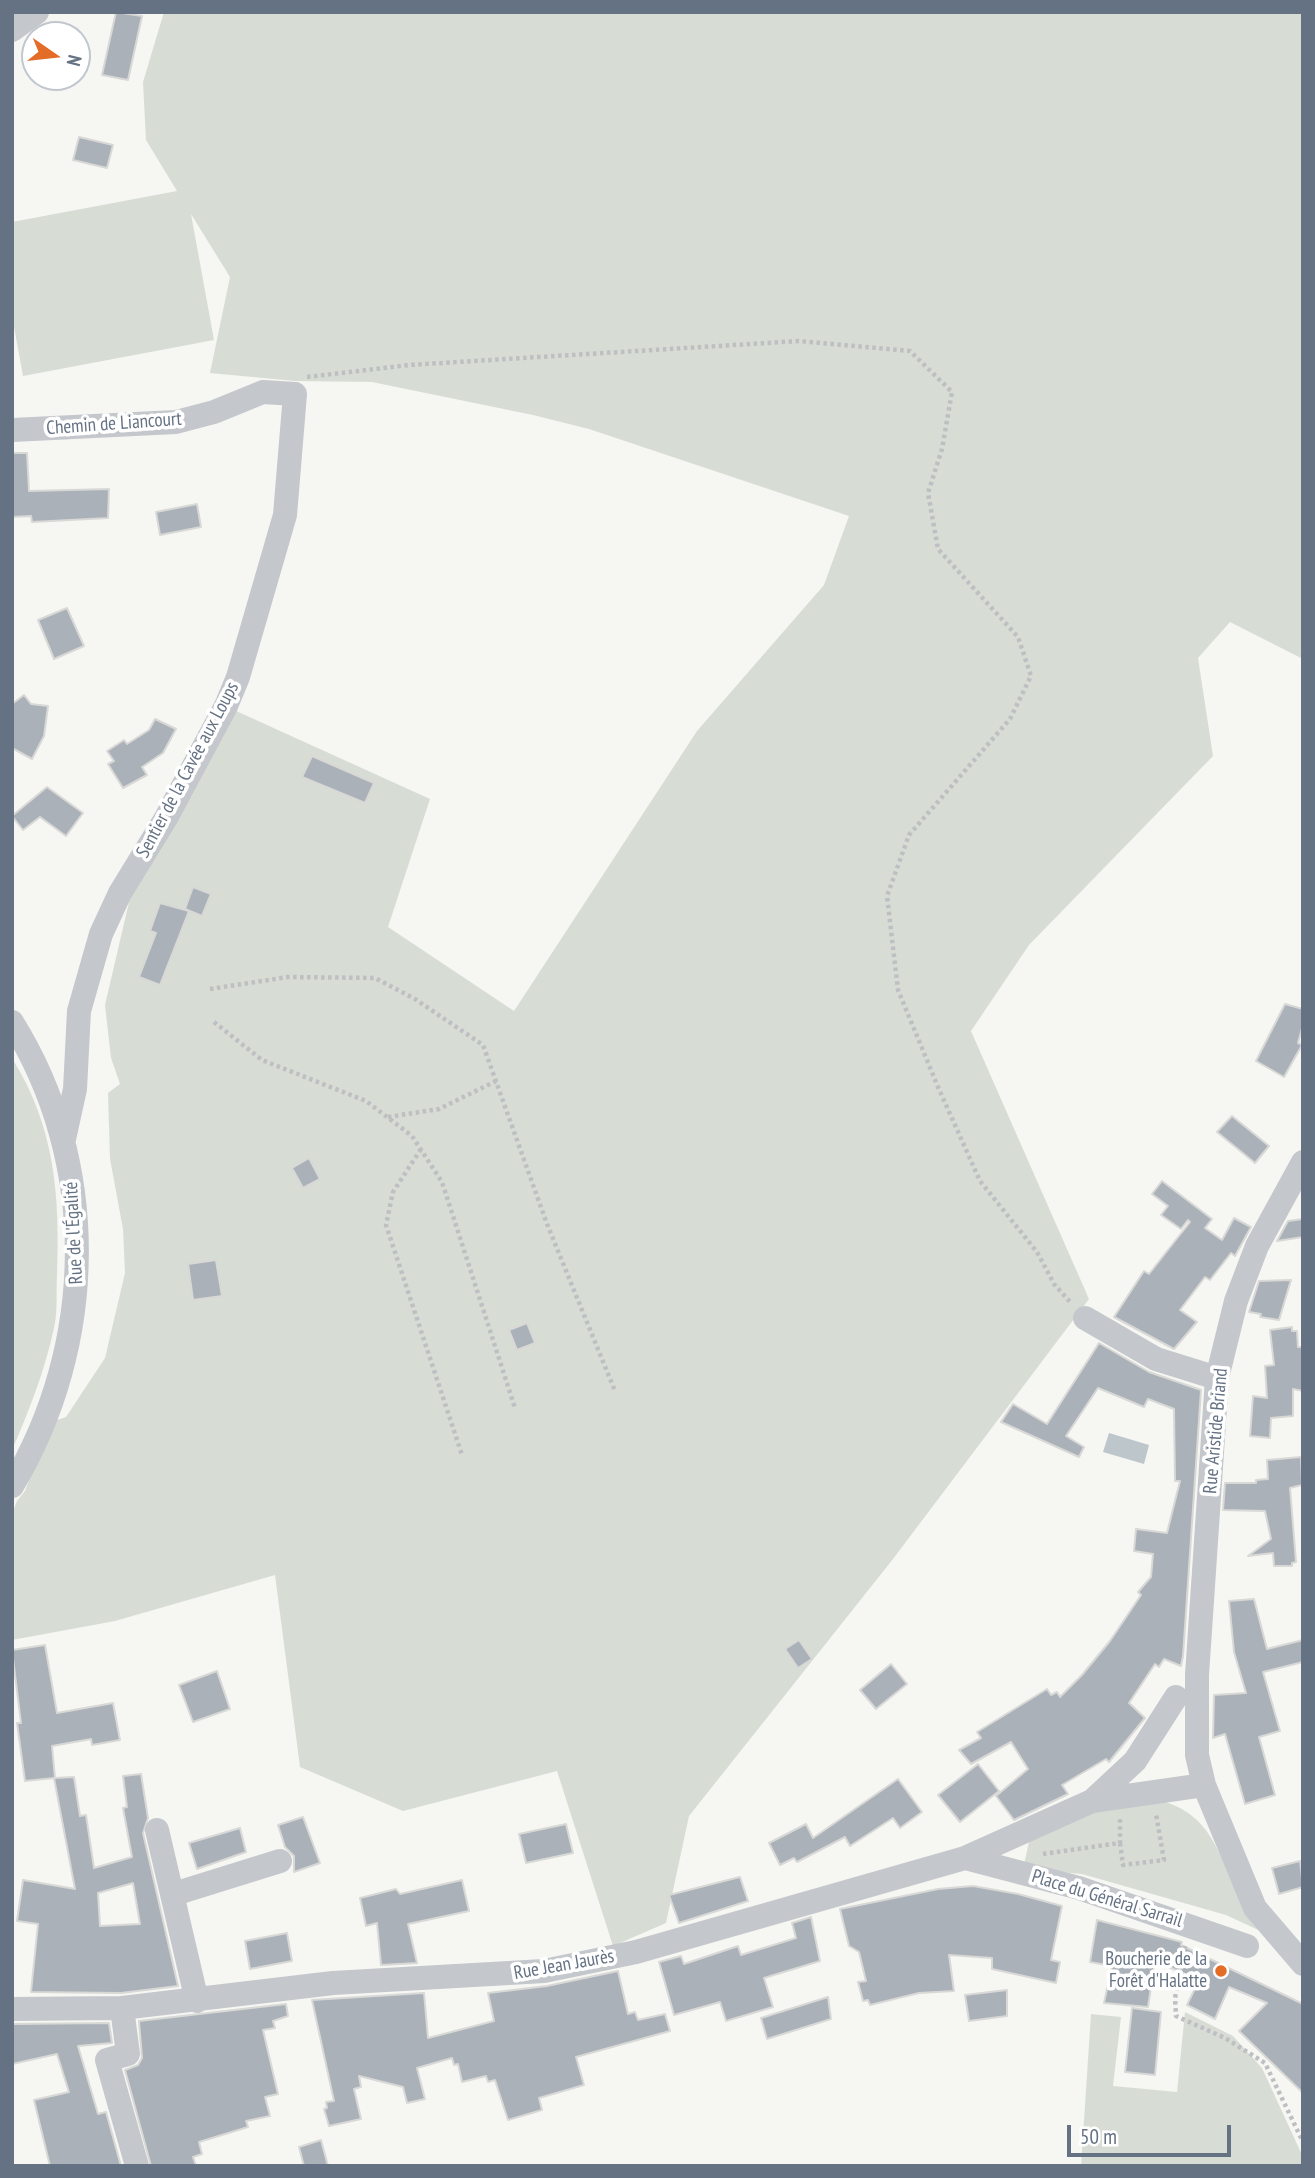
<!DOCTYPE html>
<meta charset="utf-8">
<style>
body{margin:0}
#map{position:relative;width:1315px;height:2178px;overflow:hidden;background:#f6f6f3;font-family:"PT Sans Narrow",sans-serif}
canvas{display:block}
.frame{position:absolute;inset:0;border:14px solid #657284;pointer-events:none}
.north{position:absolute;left:21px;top:21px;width:70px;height:70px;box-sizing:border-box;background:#fff;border:2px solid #c1c7ce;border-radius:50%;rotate:104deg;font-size:19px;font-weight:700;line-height:28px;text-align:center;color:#657284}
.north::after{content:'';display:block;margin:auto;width:24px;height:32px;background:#e36c27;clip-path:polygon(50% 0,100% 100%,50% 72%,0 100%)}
.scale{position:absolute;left:1067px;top:2125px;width:164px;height:32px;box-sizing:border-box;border:4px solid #657284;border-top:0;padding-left:9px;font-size:21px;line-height:24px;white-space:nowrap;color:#657284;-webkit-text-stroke:5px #fff;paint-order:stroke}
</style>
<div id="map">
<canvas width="1315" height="2178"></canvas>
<div class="frame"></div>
<div class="north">N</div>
<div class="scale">50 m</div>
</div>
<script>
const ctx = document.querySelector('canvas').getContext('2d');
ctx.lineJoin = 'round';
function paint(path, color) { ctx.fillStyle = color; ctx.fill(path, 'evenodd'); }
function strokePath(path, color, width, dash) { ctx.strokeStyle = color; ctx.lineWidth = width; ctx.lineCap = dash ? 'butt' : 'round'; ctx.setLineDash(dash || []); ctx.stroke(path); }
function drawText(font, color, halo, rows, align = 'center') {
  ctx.font = font + ' "PT Sans Narrow",sans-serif'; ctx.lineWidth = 7; ctx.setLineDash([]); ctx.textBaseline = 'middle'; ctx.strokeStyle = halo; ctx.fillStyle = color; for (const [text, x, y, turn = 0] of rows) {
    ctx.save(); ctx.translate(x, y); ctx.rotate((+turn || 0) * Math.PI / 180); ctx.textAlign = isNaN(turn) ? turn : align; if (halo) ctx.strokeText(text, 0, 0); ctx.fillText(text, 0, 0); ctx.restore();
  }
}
paint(new Path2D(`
 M 164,12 L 1303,12 L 1303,659 L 1230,622 L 1198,658 L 1213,756 L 1029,945 L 971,1031 L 1089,1299 L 893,1559 L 689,1816 L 666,1923 L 613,1946 L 557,1771 L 403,1811 L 300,1767 L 275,1575 L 115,1621 L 12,1640 L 12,1514 L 17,1501 L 25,1491 L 51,1422 L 66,1417 L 105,1358 L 125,1273 L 123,1229 L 110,1159 L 108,1093 L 120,1084 L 111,1058 L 105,1005 L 133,885 L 234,710 L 430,799 L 388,927 L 514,1011 L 697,731 L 824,585 L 849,516 L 589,429 L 533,415 L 372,382 L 295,381 L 210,373 L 230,277 L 191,214 L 214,340 L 23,376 L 12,316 L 12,222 L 177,191 L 146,140 L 143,82 Z
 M 12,1058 C 55,1127 60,1195 57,1275 C 56,1292 58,1311 54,1328 C 45,1370 29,1411 12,1450 Z
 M 1158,1800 C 1216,1814 1219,1861 1244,1907 C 1250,1916 1258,1924 1265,1933 L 1226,1915 L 1082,1874 L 1023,1869 L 1029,1842 L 1091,1811 Z
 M 1185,2012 L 1233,2036 L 1262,2068 L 1303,2157 L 1303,2166 L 1081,2166 L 1091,2014 L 1121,2017 L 1113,2086 L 1177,2092 Z`), '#d7ddd4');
paint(new Path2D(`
 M 1109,1433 L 1149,1445 L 1144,1464 L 1103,1452 Z`), '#bcc6cb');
const building = new Path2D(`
 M 116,12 L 142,16 L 128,80 L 102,75 Z
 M 79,137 L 113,145 L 107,168 L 73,160 Z
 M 12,453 L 27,453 L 29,491 L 109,489 L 108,518 L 32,522 L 31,516 L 12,517 Z
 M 197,504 L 201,527 L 160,535 L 156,512 Z
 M 67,608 L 84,646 L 54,659 L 38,620 Z
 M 24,695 L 31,704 L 48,706 L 44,736 L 32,759 L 12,748 L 12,704 Z
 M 155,719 L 176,729 L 163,753 L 142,767 L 147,775 L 123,788 L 108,764 L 114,761 L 107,751 L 124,740 L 127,744 L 149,730 Z
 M 312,756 L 374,783 L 365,803 L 302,777 Z
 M 47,787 L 83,813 L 66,836 L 40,817 L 23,830 L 12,816 Z
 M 193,887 L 211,894 L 202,916 L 185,909 Z
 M 160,903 L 189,911 L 160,985 L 139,977 L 156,933 L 150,931 Z
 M 1285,1004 L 1303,1009 L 1303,1025 L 1298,1043 L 1302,1045 L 1284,1077 L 1256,1061 Z
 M 1232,1116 L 1269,1146 L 1255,1163 L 1217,1132 Z
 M 309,1158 L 320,1179 L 303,1188 L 292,1168 Z
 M 1162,1181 L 1212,1219 L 1205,1228 L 1222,1240 L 1234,1218 L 1251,1227 L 1235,1256 L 1231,1253 L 1210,1280 L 1205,1277 L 1180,1310 L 1197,1322 L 1174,1349 L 1114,1317 L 1144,1271 L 1149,1274 L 1190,1222 L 1188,1220 L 1181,1229 L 1161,1215 L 1168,1206 L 1152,1194 Z
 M 1303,1219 L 1303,1237 L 1277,1241 L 1288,1221 Z
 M 216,1260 L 222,1296 L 193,1300 L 188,1264 Z
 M 1291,1280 L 1279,1320 L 1260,1317 L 1261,1314 L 1249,1312 L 1259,1281 Z
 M 527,1323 L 535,1343 L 517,1350 L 509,1330 Z
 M 1292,1327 L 1292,1331 L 1297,1331 L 1298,1347 L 1303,1347 L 1303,1391 L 1293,1389 L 1293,1416 L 1271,1418 L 1270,1438 L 1250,1436 L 1253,1396 L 1267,1398 L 1265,1366 L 1274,1365 L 1270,1330 Z
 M 1099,1343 L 1149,1372 L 1201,1390 L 1183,1656 L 1181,1666 L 1164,1659 L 1159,1667 L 1155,1664 L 1129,1703 L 1145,1718 L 1109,1762 L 1106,1759 L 1062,1785 L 1068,1794 L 1014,1820 L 996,1796 L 1028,1769 L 1011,1742 L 971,1764 L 959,1750 L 981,1738 L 977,1732 L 1047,1689 L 1051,1695 L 1057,1692 L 1060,1697 L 1082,1675 L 1110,1641 L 1141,1595 L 1138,1592 L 1151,1577 L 1153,1554 L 1134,1551 L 1136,1529 L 1167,1533 L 1180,1481 L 1175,1481 L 1174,1409 L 1148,1399 L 1144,1407 L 1098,1388 L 1066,1436 L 1084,1447 L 1079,1457 L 1001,1422 L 1013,1404 L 1047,1424 Z
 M 1301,1457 L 1302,1485 L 1290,1488 L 1296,1562 L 1292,1563 L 1292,1566 L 1274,1566 L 1273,1553 L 1248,1556 L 1271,1539 L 1265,1511 L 1223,1510 L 1225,1483 L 1256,1483 L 1256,1480 L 1268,1479 L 1267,1460 Z
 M 1254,1599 L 1267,1649 L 1303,1640 L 1303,1662 L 1263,1672 L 1280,1731 L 1259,1737 L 1275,1795 L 1245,1804 L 1225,1734 L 1213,1738 L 1214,1695 L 1246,1693 L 1234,1652 L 1229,1601 Z
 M 799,1640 L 812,1659 L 798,1668 L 785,1649 Z
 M 45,1645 L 57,1713 L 113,1703 L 120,1740 L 92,1745 L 91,1739 L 52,1746 L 55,1778 L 74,1777 L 80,1816 L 86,1815 L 94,1868 L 132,1857 L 123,1808 L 127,1807 L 123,1776 L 141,1774 L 148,1818 L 143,1833 L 178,1986 L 121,1993 L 31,1992 L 38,1924 L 17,1921 L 23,1880 L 75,1889 L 54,1778 L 25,1781 L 17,1723 L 21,1723 L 12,1650 ZM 133,1883 L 140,1924 L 100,1926 L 98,1893 Z
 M 891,1664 L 907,1684 L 876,1709 L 860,1690 Z
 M 217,1671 L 230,1709 L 193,1722 L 179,1685 Z
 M 978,1764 L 999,1791 L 960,1822 L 938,1795 Z
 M 898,1779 L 922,1812 L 900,1828 L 893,1818 L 850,1846 L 845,1837 L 797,1862 L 794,1858 L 780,1865 L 769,1843 L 806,1824 L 813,1838 Z
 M 303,1817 L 320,1863 L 294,1872 L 294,1856 L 285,1847 L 278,1825 Z
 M 566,1824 L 573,1853 L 526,1863 L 519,1834 Z
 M 240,1828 L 246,1852 L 197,1869 L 189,1843 Z
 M 1300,1861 L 1303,1887 L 1279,1894 L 1272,1868 Z
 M 740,1877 L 748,1901 L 679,1923 L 669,1895 Z
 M 462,1880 L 469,1911 L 408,1924 L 417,1963 L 381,1965 L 377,1923 L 366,1926 L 360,1898 L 396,1889 L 400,1894 Z
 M 973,1886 L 1018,1894 L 1062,1906 L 1051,1960 L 1060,1962 L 1056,1983 L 992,1969 L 992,1958 L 949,1955 L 954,1991 L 919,1993 L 870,2005 L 868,2000 L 863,2001 L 858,1982 L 866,1981 L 859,1952 L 849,1946 L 840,1909 L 938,1889 Z
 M 811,1917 L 820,1961 L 764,1978 L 773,2007 L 726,2021 L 720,2002 L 674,2015 L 659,1962 L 681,1956 L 684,1964 L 738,1946 L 741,1955 L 796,1938 L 792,1923 Z
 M 1097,1920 L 1182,1942 L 1181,1945 L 1303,2004 L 1303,2093 L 1239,2031 L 1267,2003 L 1229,1987 L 1215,2019 L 1187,2005 L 1199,1980 L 1155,1961 L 1148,2007 L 1104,2003 L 1112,1966 L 1090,1962 Z
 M 287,1933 L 292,1961 L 250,1969 L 245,1941 Z
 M 618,1971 L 628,2014 L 635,2012 L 638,2020 L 665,2014 L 670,2031 L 576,2057 L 584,2085 L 539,2098 L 542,2110 L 508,2120 L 495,2080 L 488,2082 L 486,2076 L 462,2082 L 458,2064 L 454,2065 L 452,2058 L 417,2068 L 425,2099 L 407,2103 L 403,2087 L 359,2076 L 361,2087 L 354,2089 L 361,2119 L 329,2126 L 324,2109 L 327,2108 L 326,2102 L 334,2101 L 312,2000 L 424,1993 L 428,2038 L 494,2021 L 488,1993 L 547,1986 Z
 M 1007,1990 L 1007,2016 L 969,2021 L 965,1995 Z
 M 828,1997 L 831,2019 L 767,2039 L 761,2018 Z
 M 286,2004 L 288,2016 L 273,2021 L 275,2028 L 263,2030 L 278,2094 L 265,2097 L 270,2116 L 246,2121 L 248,2127 L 199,2142 L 202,2154 L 193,2157 L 196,2166 L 151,2166 L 125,2070 L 138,2065 L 142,2058 L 139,2021 Z
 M 1132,2008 L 1161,2012 L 1155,2075 L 1125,2072 Z
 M 109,2023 L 112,2043 L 78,2046 L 98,2114 L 106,2112 L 121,2166 L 50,2166 L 34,2100 L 69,2092 L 57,2054 L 12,2064 L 12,2024 Z
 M 321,2140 L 328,2166 L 304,2166 L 299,2147 Z`);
paint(building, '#abb1b8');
strokePath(building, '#d8d8d6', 2);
strokePath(new Path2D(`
 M 307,377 L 409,365 L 799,341 L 910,351 L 952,392 L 942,449 L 928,493 L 938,549 L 1018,637 L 1031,676 L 1010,719 L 909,835 L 887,896 L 898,990 L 938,1087 L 980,1181 L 1037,1252 L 1054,1284 L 1071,1303
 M 210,989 L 288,977 L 375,978 L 415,999 L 483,1045 L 547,1224 L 615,1391
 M 214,1022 L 262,1060 L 366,1101 L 412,1136 L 442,1182 L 515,1408
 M 388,1117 L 439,1109 L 496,1081
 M 421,1149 L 393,1192 L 386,1225 L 462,1455
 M 1120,1843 L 1123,1865 L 1164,1860 L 1156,1814
 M 1043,1854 L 1120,1843 L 1120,1819
 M 1185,1946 L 1175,1998 L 1176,2016 L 1225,2038 L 1265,2063 L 1303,2142`), '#bebfc2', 4.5, [3.5, 3.5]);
strokePath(new Path2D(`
 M 12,30 L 37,12
 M 12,430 L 176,422 L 214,412 L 263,392 L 295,394 L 285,515 L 238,677 L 226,706 L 166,818 L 120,893 L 101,934 L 79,1011 L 75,1089 L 64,1139
 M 12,1022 C 100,1163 97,1344 12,1486
 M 1303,1162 L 1257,1246 L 1236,1301 L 1217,1378 L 1197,1675 L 1197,1755 L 1204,1785 L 1255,1908 L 1303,1964
 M 1085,1318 L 1156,1359 L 1217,1378
 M 1092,1801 L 1135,1761 L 1176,1697
 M 157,1830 L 197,2001
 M 965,1858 L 1079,1888 L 1247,1946
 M 174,1894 L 280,1861
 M 122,2008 L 128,2054 L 107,2060 L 137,2166
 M 12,2009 L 122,2008 L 333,1983 L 544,1971 L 636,1952 L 965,1858 L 1092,1801 L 1204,1785`), '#c4c7cb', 24);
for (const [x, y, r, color] of [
 [1221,1971,7,"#e36c27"]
]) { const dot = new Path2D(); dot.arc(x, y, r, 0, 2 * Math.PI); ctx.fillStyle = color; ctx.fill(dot); strokePath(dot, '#fff', 2.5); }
drawText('19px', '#657284', '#fff', [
 ["Chemin de Liancourt",114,424,-4],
 ["Sentier de la Cavée aux Loups",188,770,-62],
 ["Rue de l'Égalité",74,1233,-93],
 ["Rue Aristide Briand",1216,1431,-85],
 ["Place du Général Sarrail",1107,1899,17],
 ["Rue Jean Jaurès",564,1965,-10]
]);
drawText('19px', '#657284', '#fff', [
 ["Boucherie de la",1207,1960],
 ["Forêt d'Halatte",1207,1982]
], 'right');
</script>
